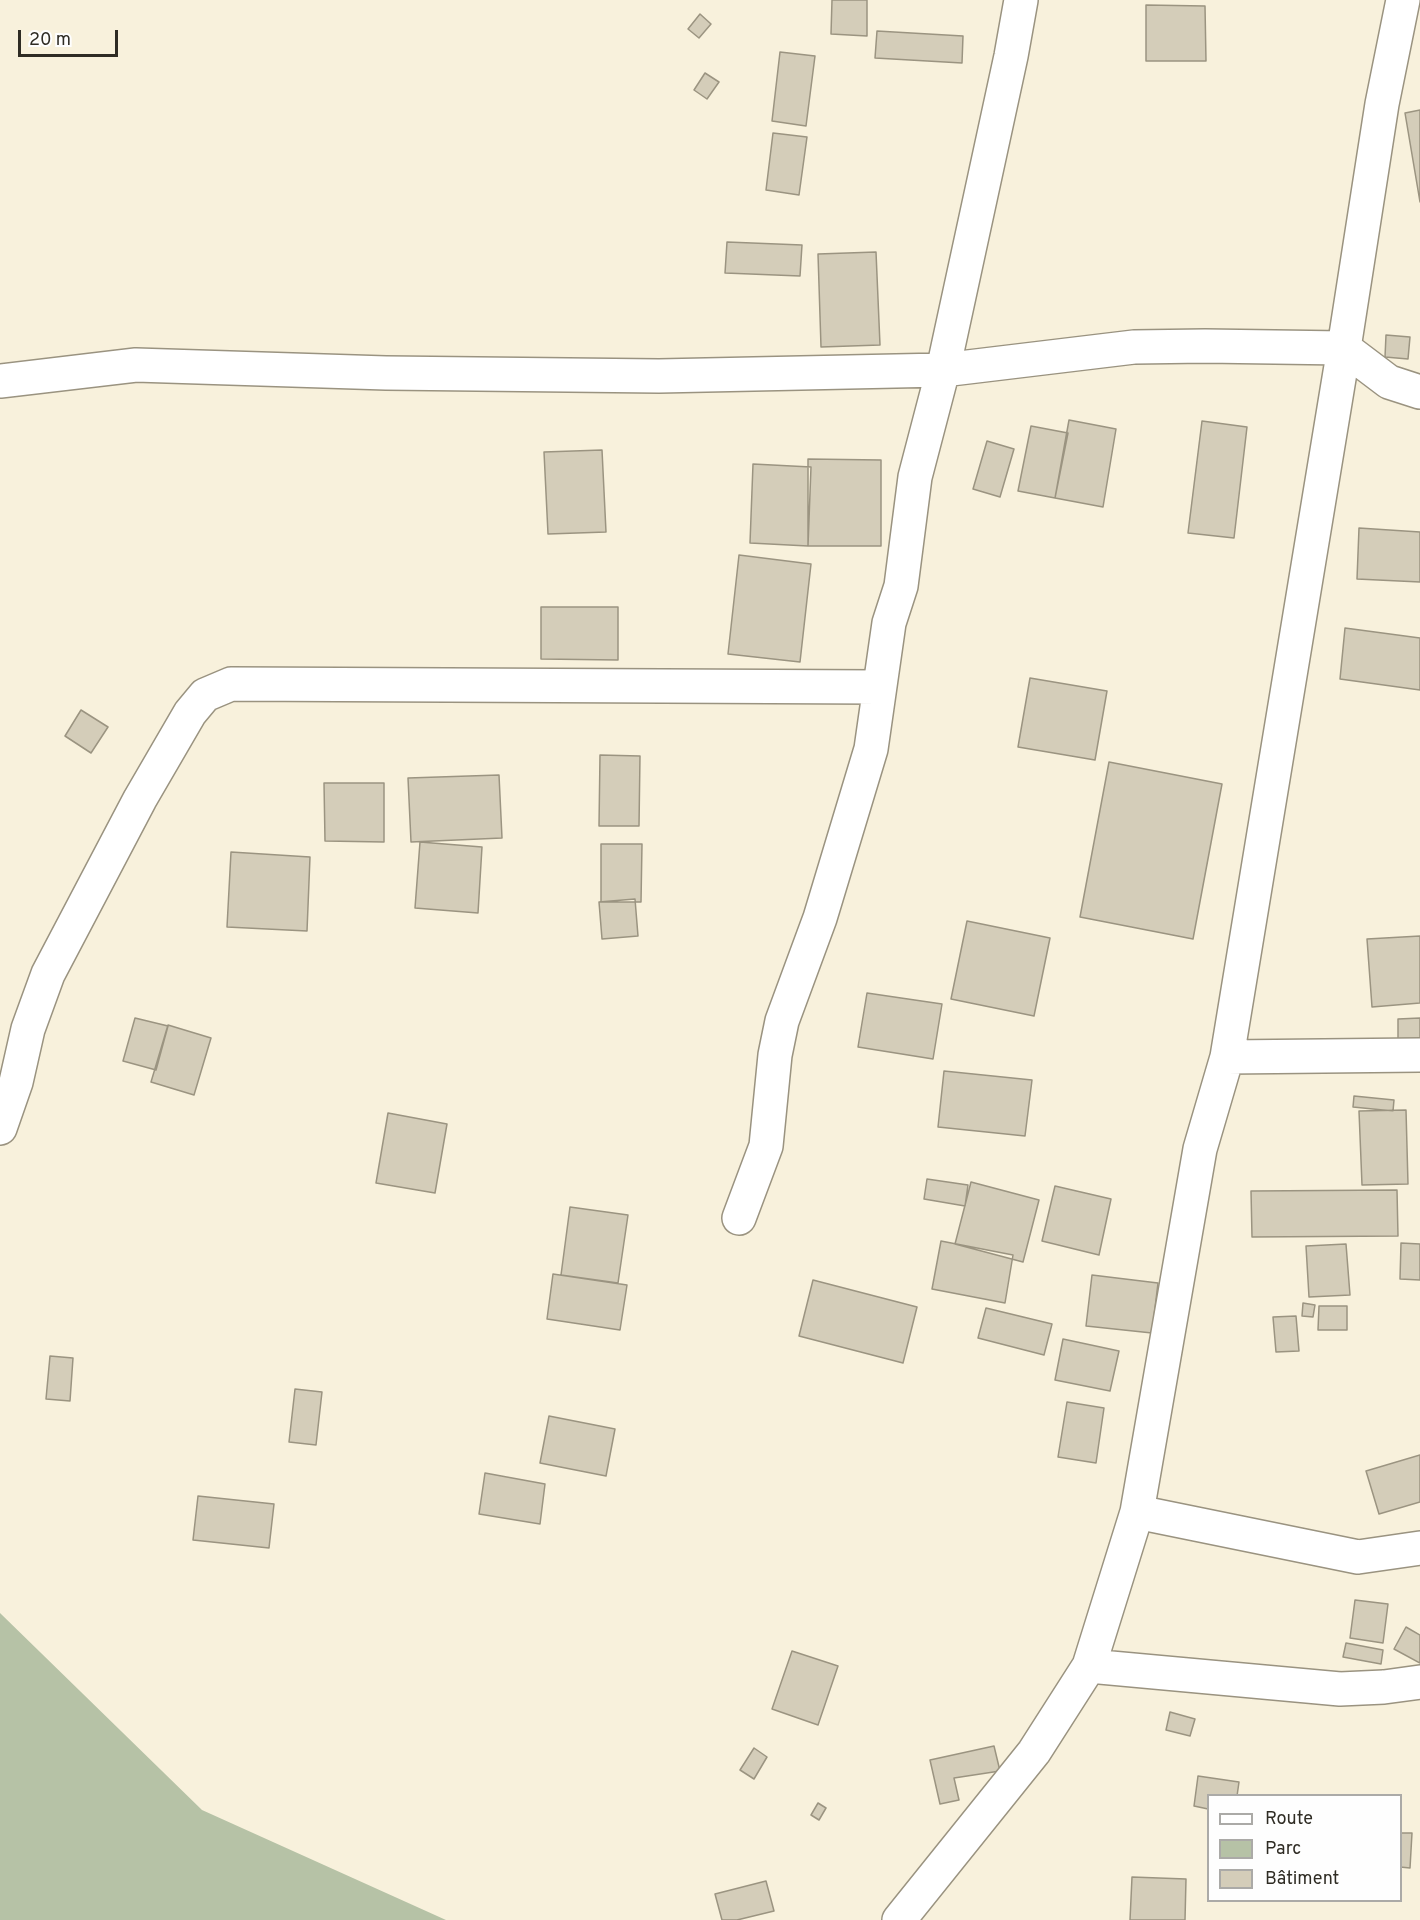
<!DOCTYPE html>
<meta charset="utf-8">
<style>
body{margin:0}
#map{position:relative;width:1420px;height:1920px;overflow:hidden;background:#f8f1dc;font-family:Overpass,sans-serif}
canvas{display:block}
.legend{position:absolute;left:1207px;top:1794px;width:195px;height:108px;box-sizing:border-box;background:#fefefe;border:2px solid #abaaa7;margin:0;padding:8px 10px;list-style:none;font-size:18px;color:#2f2c24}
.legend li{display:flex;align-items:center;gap:12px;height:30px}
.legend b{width:30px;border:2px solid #abaaa7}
.scale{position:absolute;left:18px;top:30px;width:100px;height:27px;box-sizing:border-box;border:3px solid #2f2c24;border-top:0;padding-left:8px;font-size:18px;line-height:21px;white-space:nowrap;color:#2f2c24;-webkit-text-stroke:4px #fefefe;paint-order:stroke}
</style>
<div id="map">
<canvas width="1420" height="1920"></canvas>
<ul class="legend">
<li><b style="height:8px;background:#fff"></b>Route</li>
<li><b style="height:16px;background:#b6c2a6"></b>Parc</li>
<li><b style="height:16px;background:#d4cdb9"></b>Bâtiment</li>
</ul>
<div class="scale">20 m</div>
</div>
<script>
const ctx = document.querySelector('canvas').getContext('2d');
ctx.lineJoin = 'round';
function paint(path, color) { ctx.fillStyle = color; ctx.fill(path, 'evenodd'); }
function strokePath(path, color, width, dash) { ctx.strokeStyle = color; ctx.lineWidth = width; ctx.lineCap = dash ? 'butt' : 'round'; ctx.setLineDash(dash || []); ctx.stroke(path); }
paint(new Path2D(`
 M 0,1613 L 202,1810 L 446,1920 L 0,1920 Z`), '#b6c2a6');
const building = new Path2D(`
 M 832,0 L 867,0 L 867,36 L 831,34 Z
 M 1146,5 L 1205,6 L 1206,61 L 1146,61 Z
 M 700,14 L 711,24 L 699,38 L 688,29 Z
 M 877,31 L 963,36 L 962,63 L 875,58 Z
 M 780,52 L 815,56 L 806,126 L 772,121 Z
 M 705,73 L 719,82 L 707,99 L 694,90 Z
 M 1420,110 L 1420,202 L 1405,113 Z
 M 773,133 L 807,137 L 799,195 L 766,190 Z
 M 727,242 L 802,245 L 800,276 L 725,273 Z
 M 876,252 L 880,345 L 821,347 L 818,254 Z
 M 1386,335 L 1410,337 L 1408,359 L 1385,357 Z
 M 1069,420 L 1116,429 L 1103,507 L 1055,498 Z
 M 1202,421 L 1247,427 L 1234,538 L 1188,533 Z
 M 1031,426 L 1068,433 L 1055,498 L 1018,491 Z
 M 987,441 L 1014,449 L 1000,497 L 973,489 Z
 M 602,450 L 606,532 L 548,534 L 544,452 Z
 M 808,459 L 881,460 L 881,546 L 808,546 Z
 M 753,464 L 811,467 L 808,546 L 750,543 Z
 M 1359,528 L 1420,532 L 1420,582 L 1357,579 Z
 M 739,555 L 811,564 L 800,662 L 728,654 Z
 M 541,607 L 618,607 L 618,660 L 541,659 Z
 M 1345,628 L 1420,638 L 1420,690 L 1340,679 Z
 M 1030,678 L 1107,691 L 1095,760 L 1018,747 Z
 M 81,710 L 108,727 L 91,753 L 65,736 Z
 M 600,755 L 640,756 L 639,826 L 599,826 Z
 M 1109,762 L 1222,784 L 1193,939 L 1080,917 Z
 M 499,775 L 502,838 L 411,842 L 408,778 Z
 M 324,783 L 384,783 L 384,842 L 325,841 Z
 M 420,842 L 482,847 L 478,913 L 415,908 Z
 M 601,844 L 642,844 L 641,902 L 601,902 Z
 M 231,852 L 310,857 L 307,931 L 227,927 Z
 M 635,899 L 638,936 L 602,939 L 599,902 Z
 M 967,921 L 1050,938 L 1034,1016 L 951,999 Z
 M 1420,936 L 1420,1003 L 1372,1007 L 1367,939 Z
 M 867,993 L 942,1004 L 933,1059 L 858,1047 Z
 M 135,1018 L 168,1026 L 156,1070 L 123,1061 Z
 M 1420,1018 L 1420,1041 L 1398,1040 L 1398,1019 Z
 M 168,1025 L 211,1038 L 194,1095 L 151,1082 Z
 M 944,1071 L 1032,1080 L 1025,1136 L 938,1127 Z
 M 1354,1096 L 1394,1100 L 1393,1111 L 1353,1107 Z
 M 1406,1110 L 1408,1184 L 1362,1185 L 1359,1111 Z
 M 388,1113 L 447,1124 L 435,1193 L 376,1183 Z
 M 927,1179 L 968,1185 L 965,1206 L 924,1199 Z
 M 971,1182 L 1039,1200 L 1023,1262 L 955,1244 Z
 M 1055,1186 L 1111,1199 L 1099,1255 L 1042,1241 Z
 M 1397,1190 L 1398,1236 L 1252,1237 L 1251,1191 Z
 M 570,1207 L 628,1215 L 618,1283 L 561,1275 Z
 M 941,1241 L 1013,1255 L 1005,1303 L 932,1289 Z
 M 1401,1243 L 1420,1244 L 1420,1280 L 1400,1279 Z
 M 1346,1244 L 1350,1295 L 1309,1297 L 1306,1246 Z
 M 553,1274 L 627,1285 L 620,1330 L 547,1319 Z
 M 1092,1275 L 1158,1283 L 1152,1333 L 1086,1326 Z
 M 813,1280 L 917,1307 L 903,1363 L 799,1336 Z
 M 1303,1303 L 1315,1305 L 1313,1317 L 1302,1316 Z
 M 1319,1306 L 1347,1306 L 1347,1330 L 1318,1330 Z
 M 986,1308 L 1052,1324 L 1044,1355 L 978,1338 Z
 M 1296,1316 L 1299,1351 L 1276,1352 L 1273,1317 Z
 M 1063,1339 L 1119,1351 L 1110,1391 L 1055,1380 Z
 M 50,1356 L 73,1358 L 70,1401 L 46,1399 Z
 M 295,1389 L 322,1392 L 316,1445 L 289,1442 Z
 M 1067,1402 L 1104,1408 L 1096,1463 L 1058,1457 Z
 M 549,1416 L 615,1429 L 606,1476 L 540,1463 Z
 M 1420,1455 L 1420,1502 L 1379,1514 L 1366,1471 Z
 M 485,1473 L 545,1484 L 540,1524 L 479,1514 Z
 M 198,1496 L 274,1504 L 269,1548 L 193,1540 Z
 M 1355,1600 L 1388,1604 L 1383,1643 L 1350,1638 Z
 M 1406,1627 L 1420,1635 L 1420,1663 L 1394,1649 Z
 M 1346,1643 L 1383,1650 L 1381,1664 L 1343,1657 Z
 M 792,1651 L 838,1666 L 818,1725 L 772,1709 Z
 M 1170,1712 L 1195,1719 L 1190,1736 L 1166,1730 Z
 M 994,1746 L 1000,1771 L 954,1778 L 959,1800 L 940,1804 L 930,1760 Z
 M 754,1748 L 767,1757 L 754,1779 L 740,1770 Z
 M 1198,1776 L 1239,1782 L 1237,1796 L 1208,1796 L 1208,1809 L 1194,1806 Z
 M 818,1803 L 826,1808 L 819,1820 L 811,1815 Z
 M 1400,1833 L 1412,1833 L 1410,1868 L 1400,1867 Z
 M 1132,1877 L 1186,1879 L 1185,1920 L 1130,1920 Z
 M 766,1881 L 774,1911 L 737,1920 L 722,1920 L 715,1894 Z`);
paint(building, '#d4cdb9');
strokePath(building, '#9b9481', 1.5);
const minor = new Path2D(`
 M 0,381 L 136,365 L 386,373 L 659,376 L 943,370 L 1134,347 L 1205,346 L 1344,348 L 1389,382 L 1420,392
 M 1227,1057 L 1420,1055
 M 0,1128 L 16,1082 L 28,1029 L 48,974 L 140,799 L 190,713 L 205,695 L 231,684 L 879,687
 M 739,1218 L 766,1146 L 775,1055 L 782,1021 L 820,918 L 871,749 L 889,623 L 901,586 L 915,477 L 943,370 L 1011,56 L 1021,0
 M 1137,1512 L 1358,1557 L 1420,1548
 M 1089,1666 L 1340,1689 L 1384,1687 L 1420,1682
 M 899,1920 L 1034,1752 L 1089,1666 L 1137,1512 L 1200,1149 L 1227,1057 L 1344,348 L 1382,104 L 1403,0`);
strokePath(minor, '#9a9380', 36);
strokePath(minor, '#fff', 33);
</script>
